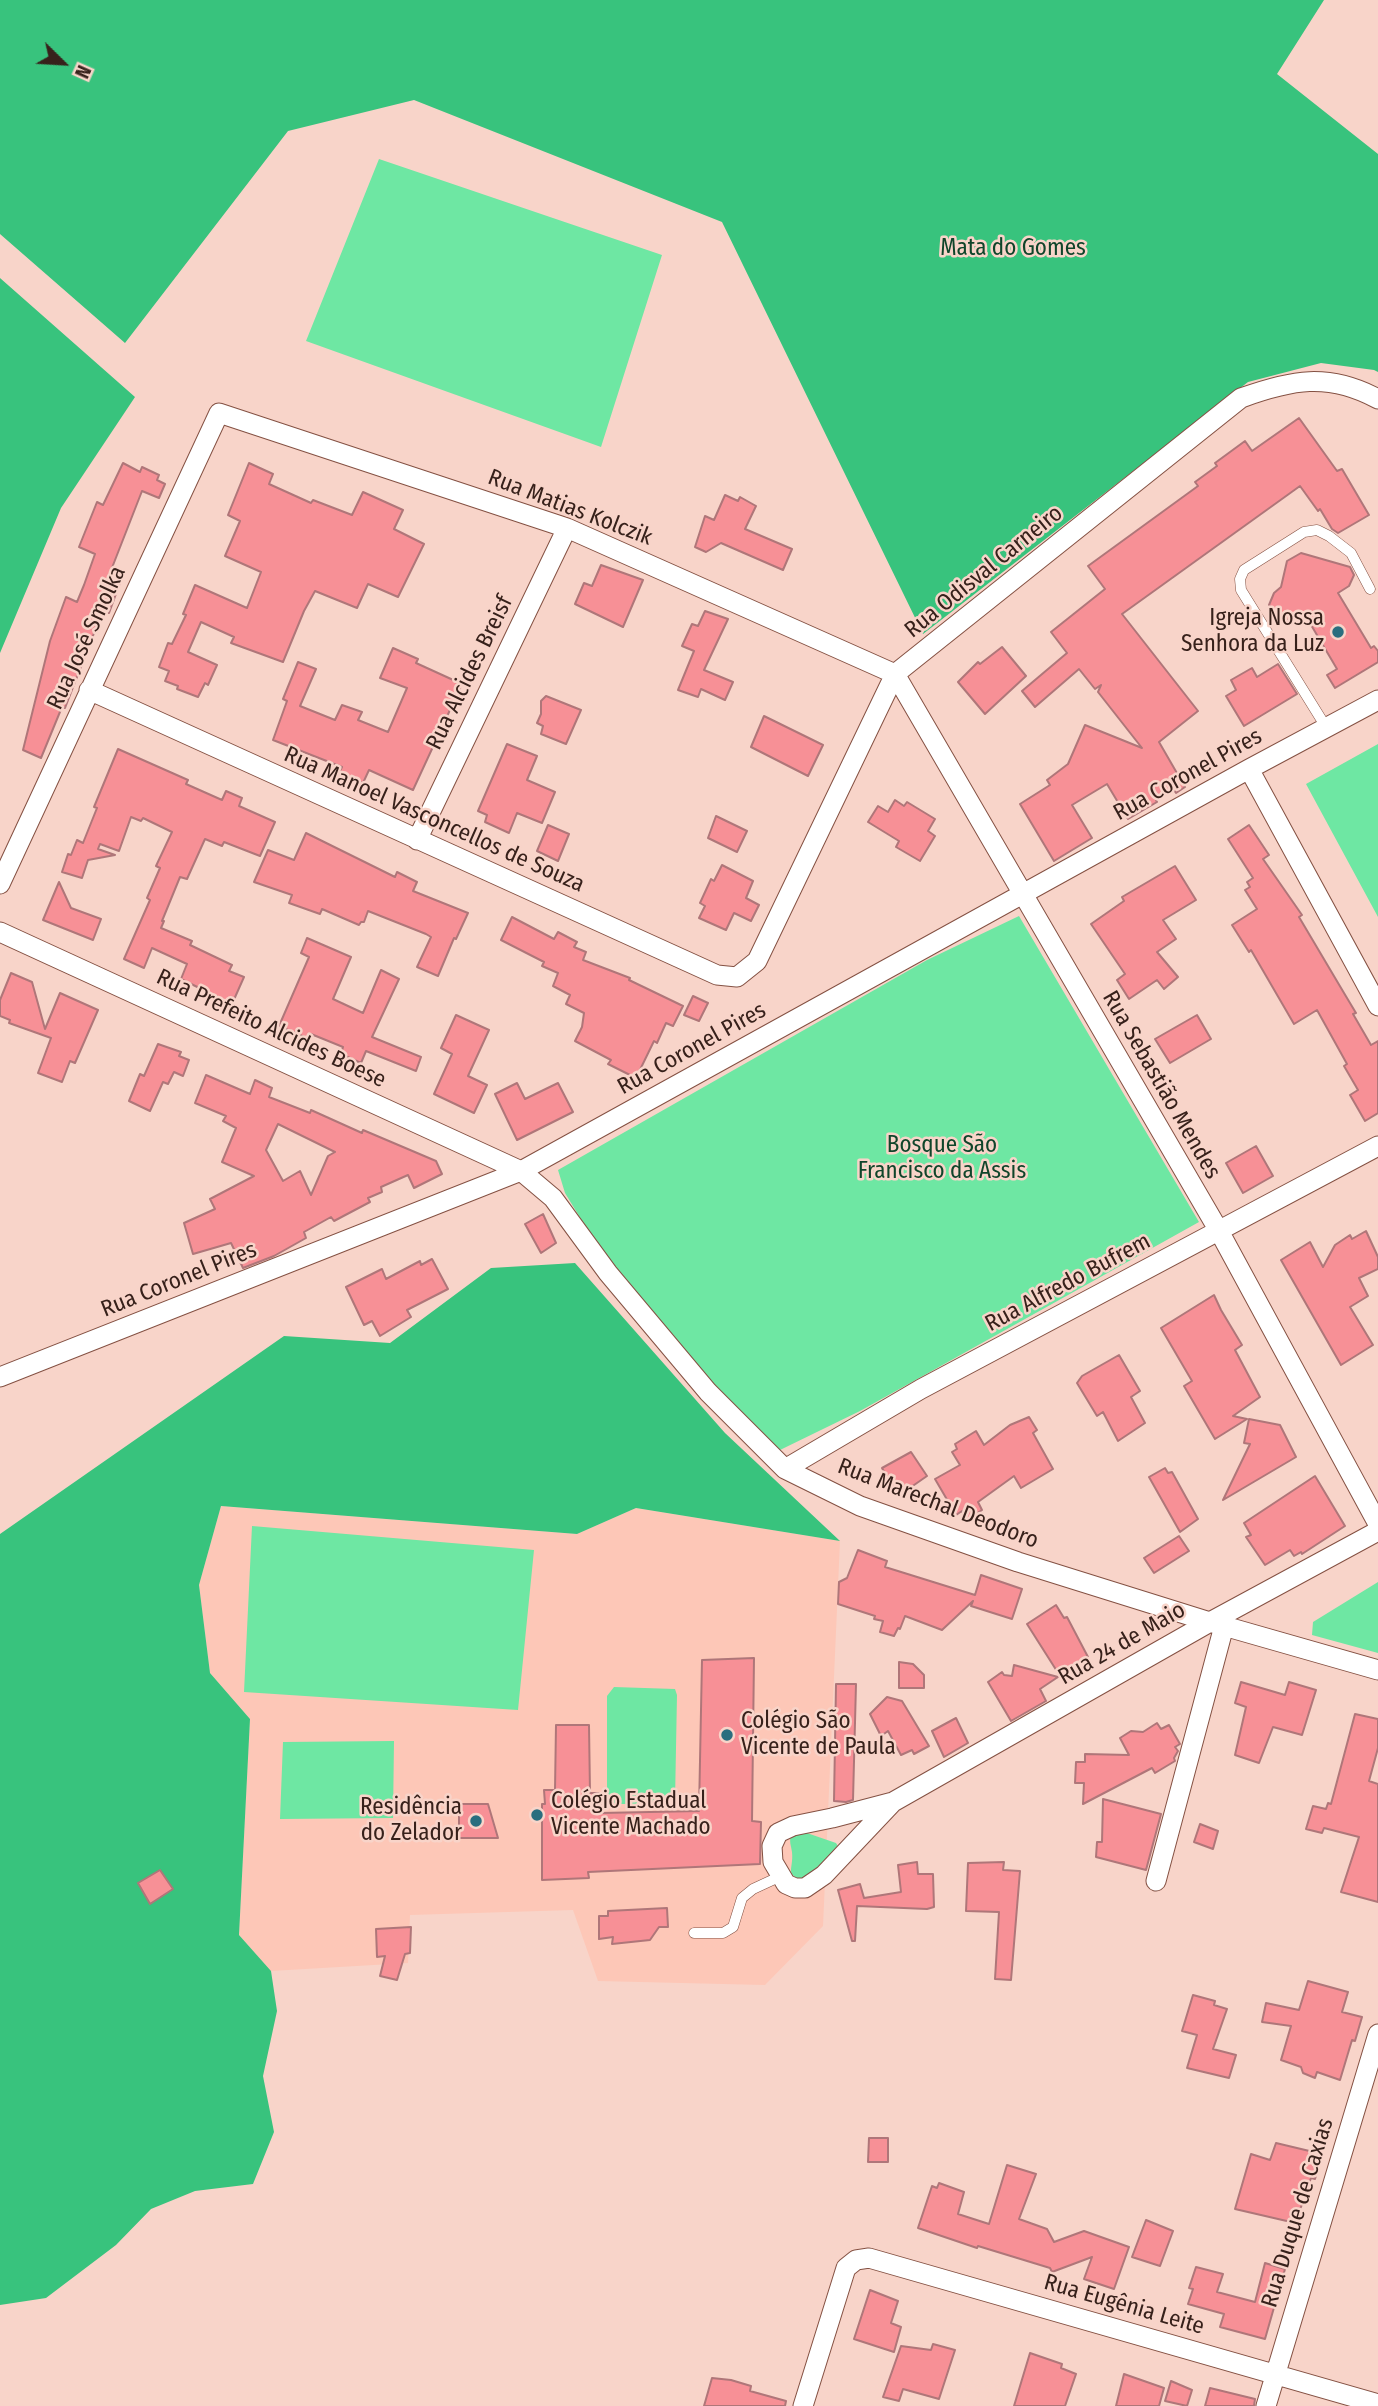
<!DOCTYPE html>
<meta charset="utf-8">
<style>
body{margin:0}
#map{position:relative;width:1378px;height:2406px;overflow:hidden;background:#f8d4c9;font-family:"Fira Sans Condensed",sans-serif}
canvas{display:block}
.north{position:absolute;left:28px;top:28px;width:70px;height:70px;-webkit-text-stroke:5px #f8d4c9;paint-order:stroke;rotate:114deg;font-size:19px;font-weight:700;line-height:28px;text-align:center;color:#37211b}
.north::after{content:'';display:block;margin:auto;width:24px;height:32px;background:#37211b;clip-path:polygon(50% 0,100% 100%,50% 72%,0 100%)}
</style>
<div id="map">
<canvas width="1378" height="2406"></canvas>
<div class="north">N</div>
</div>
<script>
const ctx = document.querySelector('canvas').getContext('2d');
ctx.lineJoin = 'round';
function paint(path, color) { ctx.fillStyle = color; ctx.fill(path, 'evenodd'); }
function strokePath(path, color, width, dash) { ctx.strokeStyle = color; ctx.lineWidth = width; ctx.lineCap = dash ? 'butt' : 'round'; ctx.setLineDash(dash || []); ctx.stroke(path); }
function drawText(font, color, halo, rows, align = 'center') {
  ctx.font = font + ' "Fira Sans Condensed",sans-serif'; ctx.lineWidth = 5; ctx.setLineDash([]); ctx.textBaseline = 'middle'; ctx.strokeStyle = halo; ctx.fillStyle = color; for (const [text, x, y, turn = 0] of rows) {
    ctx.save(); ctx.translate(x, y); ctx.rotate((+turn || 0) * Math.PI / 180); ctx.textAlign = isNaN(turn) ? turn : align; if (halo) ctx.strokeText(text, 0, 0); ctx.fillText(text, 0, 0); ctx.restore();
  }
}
paint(new Path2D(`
 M 221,1506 L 577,1534 L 636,1508 L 840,1541 L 823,1926 L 765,1985 L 598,1981 L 573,1910 L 410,1915 L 408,1963 L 271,1971 L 239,1935 L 250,1719 L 210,1673 L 199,1585 Z`), '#fdc7b7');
paint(new Path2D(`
 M 379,159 L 662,255 L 601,447 L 306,341 Z
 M 1378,744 L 1378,917 L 1306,784 Z
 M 1019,916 L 1199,1222 L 860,1411 L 780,1450 L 713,1388 L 612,1270 L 565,1193 L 558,1170 L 927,960 Z
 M 252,1526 L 534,1550 L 518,1710 L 244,1692 Z
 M 1378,1582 L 1378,1653 L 1312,1635 L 1313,1622 Z
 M 614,1687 L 675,1689 L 677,1695 L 675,1801 L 667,1804 L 607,1804 L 607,1696 Z
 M 394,1741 L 393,1818 L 280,1819 L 283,1742 Z
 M 804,1832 L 836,1843 L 839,1848 L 809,1882 C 782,1875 794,1871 792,1852 C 791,1845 789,1842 791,1834 Z`), '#6ee7a3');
paint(new Path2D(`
 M 0,0 L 1324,0 L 1277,74 L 1378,154 L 1378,372 L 1374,370 L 1321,363 L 1248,382 L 923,634 L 722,222 L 414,100 L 288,131 L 125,343 L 0,234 Z
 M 0,278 L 135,397 L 61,508 L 0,653 Z
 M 575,1263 L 725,1433 L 840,1541 L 636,1508 L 577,1534 L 221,1506 L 199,1585 L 210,1673 L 250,1719 L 239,1935 L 271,1971 L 277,2011 L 263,2076 L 274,2132 L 253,2184 L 195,2191 L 151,2209 L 116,2245 L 46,2298 L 0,2305 L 0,1534 L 284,1336 L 390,1343 L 491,1268 Z`), '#38c37d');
const building = new Path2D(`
 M 1299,418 L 1337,471 L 1342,469 L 1369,515 L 1338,533 L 1332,529 L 1320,509 L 1318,511 L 1300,486 L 1122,614 L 1198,711 L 1159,742 L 1185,787 L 1176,793 L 1174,790 L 1156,800 L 1157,802 L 1128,819 L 1107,784 L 1072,805 L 1092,838 L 1054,861 L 1020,804 L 1050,785 L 1047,780 L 1068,764 L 1085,725 L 1142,748 L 1098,692 L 1101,685 L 1095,689 L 1079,669 L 1035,707 L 1022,691 L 1067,653 L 1051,632 L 1105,589 L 1088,566 L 1198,486 L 1195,482 L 1217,466 L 1215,463 L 1245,441 L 1252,451 Z
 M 123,463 L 140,472 L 142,467 L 159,475 L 157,480 L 165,484 L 159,498 L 142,491 L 108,578 L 120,583 L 109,613 L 103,610 L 65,708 L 62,707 L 41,758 L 23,750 L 50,641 L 66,597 L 77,602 L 84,585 L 95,554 L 79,547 L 97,502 L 103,505 Z
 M 249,463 L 273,474 L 269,484 L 311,503 L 313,500 L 352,515 L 363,492 L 403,510 L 394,529 L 424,544 L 398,597 L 368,584 L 357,608 L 315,591 L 304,611 L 283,662 L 231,643 L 234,637 L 201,622 L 188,652 L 217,665 L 208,685 L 205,683 L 198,697 L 177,689 L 178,686 L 165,681 L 169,671 L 159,667 L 168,643 L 172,644 L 186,615 L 183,614 L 195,585 L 247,608 L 261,572 L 225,556 L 240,521 L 228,515 Z
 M 725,495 L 738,501 L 740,497 L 756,506 L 745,529 L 792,549 L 783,570 L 721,543 L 706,552 L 695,547 L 705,516 L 714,520 Z
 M 1301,553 L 1350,567 L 1354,575 L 1349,586 L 1338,593 L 1371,648 L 1374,646 L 1378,651 L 1378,662 L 1335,688 L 1327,675 L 1337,669 L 1304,613 L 1292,620 L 1278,619 L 1269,605 L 1274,593 L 1281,587 L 1287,561 Z
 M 601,565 L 643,580 L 623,627 L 575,604 L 584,583 L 592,586 Z
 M 705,611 L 728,619 L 704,670 L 733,682 L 725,700 L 701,689 L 698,697 L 678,690 L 694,651 L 682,646 L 692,624 L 698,626 Z
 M 1002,647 L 1026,676 L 985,714 L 958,682 L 978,662 L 980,664 Z
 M 393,648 L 418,659 L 416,663 L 462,684 L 413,790 L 369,770 L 363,783 L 339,773 L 342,767 L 273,740 L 287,701 L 283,699 L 298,662 L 316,669 L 300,706 L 335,720 L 342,705 L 362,712 L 358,720 L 388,732 L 407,688 L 380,678 Z
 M 1278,664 L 1297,694 L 1244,726 L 1226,696 L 1236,690 L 1231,680 L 1252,668 L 1257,677 Z
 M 546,696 L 581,710 L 566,744 L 541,734 L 543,726 L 537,723 L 541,714 L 541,701 Z
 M 764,716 L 823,745 L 808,776 L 751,747 Z
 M 507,744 L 537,756 L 527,780 L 555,792 L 542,823 L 517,813 L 509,833 L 485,822 L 487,815 L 478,811 Z
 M 118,749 L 188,780 L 186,784 L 222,800 L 226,791 L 242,798 L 239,806 L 275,822 L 260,856 L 224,842 L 222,846 L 205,839 L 187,879 L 180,877 L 162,921 L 164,921 L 161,928 L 192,941 L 190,945 L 232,965 L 229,971 L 244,977 L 232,1004 L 181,979 L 187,964 L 152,948 L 144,968 L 124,959 L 150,900 L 147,898 L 160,868 L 156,866 L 172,832 L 143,818 L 141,821 L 131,817 L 119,851 L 100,844 L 98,849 L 115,855 L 88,860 L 82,878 L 62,872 L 68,854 L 71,855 L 77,840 L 83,843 L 97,808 L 94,807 Z
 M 895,800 L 904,806 L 907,802 L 935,819 L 928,831 L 935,836 L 920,861 L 896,847 L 899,841 L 868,822 L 878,806 L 888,812 Z
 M 716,816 L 747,831 L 737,852 L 708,838 Z
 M 548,825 L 569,834 L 558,861 L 537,851 Z
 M 1249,825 L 1269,855 L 1263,859 L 1302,915 L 1299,917 L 1344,993 L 1356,1013 L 1353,1014 L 1371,1045 L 1378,1041 L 1378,1113 L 1365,1121 L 1350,1095 L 1358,1090 L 1344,1066 L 1347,1064 L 1317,1010 L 1294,1024 L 1251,950 L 1249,952 L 1232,925 L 1257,909 L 1245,890 L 1250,887 L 1247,882 L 1253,878 L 1228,839 Z
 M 306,833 L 395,877 L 397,872 L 417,882 L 413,891 L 468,913 L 456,939 L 454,938 L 438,976 L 417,967 L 431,937 L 426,934 L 368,911 L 364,922 L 361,922 L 359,925 L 322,909 L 320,914 L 289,903 L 292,895 L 254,882 L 268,850 L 294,860 Z
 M 722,865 L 753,881 L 746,898 L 759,905 L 751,921 L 734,913 L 726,930 L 699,918 L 705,906 L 700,903 L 711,879 L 714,881 Z
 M 1175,866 L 1196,900 L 1163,920 L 1176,939 L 1157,952 L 1178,977 L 1164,989 L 1157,980 L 1129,999 L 1117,980 L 1125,974 L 1091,924 L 1124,901 L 1122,897 Z
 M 59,882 L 71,908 L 101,919 L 93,940 L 43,920 Z
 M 512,917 L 554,939 L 558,932 L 577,942 L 574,947 L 586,952 L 583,960 L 630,978 L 629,980 L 683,1006 L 673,1026 L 666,1023 L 657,1043 L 654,1041 L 636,1078 L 608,1064 L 611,1060 L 575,1041 L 582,1027 L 584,1013 L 566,1004 L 570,995 L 553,986 L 558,973 L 542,966 L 544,962 L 501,940 Z
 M 307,938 L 351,957 L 333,999 L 363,1013 L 381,970 L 399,979 L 372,1037 L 421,1057 L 416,1071 L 366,1051 L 361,1063 L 341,1054 L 343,1047 L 311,1034 L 309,1039 L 279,1026 L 309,957 L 301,953 Z
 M 11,973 L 32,982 L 45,1029 L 60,993 L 98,1010 L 75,1063 L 70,1061 L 62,1082 L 38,1073 L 51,1038 L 9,1023 L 10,1020 L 0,1016 L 0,1000 Z
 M 693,996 L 708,1003 L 699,1021 L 684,1015 Z
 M 456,1015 L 489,1030 L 468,1076 L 487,1085 L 474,1113 L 434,1094 L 452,1054 L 441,1048 Z
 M 1197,1015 L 1211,1039 L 1170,1063 L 1155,1039 Z
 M 158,1044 L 181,1052 L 179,1056 L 189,1060 L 183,1076 L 174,1072 L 168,1084 L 163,1082 L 150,1111 L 129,1101 L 140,1074 L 144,1076 Z
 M 206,1075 L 250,1094 L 255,1080 L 272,1088 L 269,1097 L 310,1113 L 311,1110 L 362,1133 L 363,1130 L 436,1161 L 442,1174 L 414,1188 L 408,1175 L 381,1187 L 382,1192 L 368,1198 L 370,1202 L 334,1221 L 331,1217 L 304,1232 L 306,1238 L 274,1256 L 243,1268 L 231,1243 L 193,1254 L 184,1223 L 215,1209 L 210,1199 L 254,1176 L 222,1162 L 236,1128 L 223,1121 L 226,1116 L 195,1103 ZM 278,1124 L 335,1152 L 328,1156 L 311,1195 L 300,1171 L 283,1181 L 266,1150 Z
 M 517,1083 L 525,1099 L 558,1083 L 573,1112 L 517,1140 L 495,1094 Z
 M 1256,1146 L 1273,1176 L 1243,1193 L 1226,1163 Z
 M 543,1214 L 556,1243 L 541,1253 L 525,1224 Z
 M 1366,1231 L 1378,1257 L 1378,1269 L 1359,1278 L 1368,1296 L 1350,1307 L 1373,1345 L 1341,1365 L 1281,1260 L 1310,1242 L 1323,1267 L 1335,1245 L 1350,1235 L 1352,1239 Z
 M 432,1259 L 448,1289 L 407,1310 L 411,1317 L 380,1336 L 372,1321 L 364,1325 L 346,1287 L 382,1269 L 386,1279 L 420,1261 L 421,1265 Z
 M 1214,1295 L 1221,1310 L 1242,1345 L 1235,1350 L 1260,1397 L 1233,1416 L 1247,1419 L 1215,1439 L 1184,1386 L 1192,1381 L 1161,1328 Z
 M 1119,1355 L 1140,1391 L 1131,1397 L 1145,1423 L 1118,1441 L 1103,1412 L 1097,1416 L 1077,1383 L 1082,1376 Z
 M 1029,1417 L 1037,1430 L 1033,1433 L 1053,1469 L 1021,1488 L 1014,1476 L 978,1502 L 982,1510 L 967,1520 L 962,1511 L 956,1515 L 935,1479 L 960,1465 L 952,1452 L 957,1449 L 955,1444 L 976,1431 L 984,1445 L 1010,1425 Z
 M 1249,1419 L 1280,1425 L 1296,1457 L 1223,1500 L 1250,1444 L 1244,1443 Z
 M 911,1452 L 927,1476 L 904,1492 L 898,1482 L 892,1486 L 882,1468 Z
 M 1165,1468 L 1168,1473 L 1172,1472 L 1198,1519 L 1180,1532 L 1149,1477 Z
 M 1315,1476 L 1345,1526 L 1302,1554 L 1301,1552 L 1294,1556 L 1290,1550 L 1265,1565 L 1246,1537 L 1251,1535 L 1244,1523 Z
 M 1179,1536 L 1189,1551 L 1154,1573 L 1144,1558 Z
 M 858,1550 L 887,1561 L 885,1567 L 975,1595 L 981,1575 L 1022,1589 L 1012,1619 L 971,1606 L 973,1601 L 942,1630 L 905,1616 L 900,1629 L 898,1628 L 894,1636 L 880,1632 L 883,1621 L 874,1619 L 875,1616 L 838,1604 L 839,1582 L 847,1578 Z
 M 1056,1605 L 1064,1618 L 1067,1617 L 1088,1657 L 1060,1676 L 1027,1624 Z
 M 754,1658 L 752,1821 L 761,1822 L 760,1864 L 588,1872 L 589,1878 L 542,1880 L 542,1804 L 545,1804 L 544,1790 L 555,1790 L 556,1725 L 589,1725 L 590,1793 L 600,1793 L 601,1813 L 699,1811 L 702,1660 Z
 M 899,1662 L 913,1664 L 924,1675 L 924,1688 L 899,1688 Z
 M 1014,1665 L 1058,1677 L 1040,1689 L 1046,1701 L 1011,1721 L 988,1682 L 1002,1672 L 1004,1675 L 1012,1676 Z
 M 1241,1682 L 1285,1695 L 1289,1682 L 1316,1690 L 1302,1735 L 1273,1727 L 1259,1763 L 1235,1755 L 1246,1707 L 1235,1703 Z
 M 836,1684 L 856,1684 L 853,1800 L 846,1802 L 834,1801 Z
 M 887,1697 L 902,1701 L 929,1746 L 914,1754 L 912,1750 L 901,1755 L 888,1731 L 881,1736 L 870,1714 Z
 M 1355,1714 L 1378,1719 L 1378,1748 L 1369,1781 L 1378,1784 L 1378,1902 L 1341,1892 L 1359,1837 L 1324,1828 L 1322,1833 L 1306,1829 L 1313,1806 L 1326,1809 L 1328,1803 L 1331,1804 Z
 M 956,1718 L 968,1743 L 944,1757 L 932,1731 Z
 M 1157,1723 L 1161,1729 L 1169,1725 L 1180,1744 L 1175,1747 L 1178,1751 L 1174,1758 L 1175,1761 L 1155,1773 L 1152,1768 L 1083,1804 L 1084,1783 L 1075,1783 L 1076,1762 L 1085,1762 L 1085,1754 L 1129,1755 L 1120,1738 L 1131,1731 L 1143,1732 Z
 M 1103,1799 L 1161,1814 L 1146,1870 L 1096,1857 L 1097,1842 L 1102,1842 Z
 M 459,1804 L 488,1804 L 498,1838 L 459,1838 Z
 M 1200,1824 L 1218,1831 L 1213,1849 L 1194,1842 Z
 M 917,1862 L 918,1874 L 933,1874 L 934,1907 L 927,1909 L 857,1906 L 855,1941 L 852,1941 L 838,1890 L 860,1884 L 864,1898 L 901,1892 L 898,1865 Z
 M 1004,1862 L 1003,1870 L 1020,1871 L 1011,1980 L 995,1979 L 999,1912 L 966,1911 L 968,1863 Z
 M 160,1870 L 173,1889 L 150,1904 L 138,1883 Z
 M 667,1908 L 668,1927 L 659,1927 L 650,1940 L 612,1944 L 613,1937 L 599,1939 L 599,1916 L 608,1916 L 608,1911 Z
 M 411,1927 L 410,1953 L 405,1954 L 397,1980 L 380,1976 L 385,1956 L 377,1957 L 376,1929 Z
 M 1308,1981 L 1348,1992 L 1342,2012 L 1362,2017 L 1355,2041 L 1352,2040 L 1340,2080 L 1317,2072 L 1315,2078 L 1303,2073 L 1301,2067 L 1281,2060 L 1291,2026 L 1262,2022 L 1266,2003 L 1299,2010 Z
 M 1193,1995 L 1215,2001 L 1214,2005 L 1227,2009 L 1213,2049 L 1236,2055 L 1229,2078 L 1187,2068 L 1197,2035 L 1182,2031 Z
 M 869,2138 L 888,2138 L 888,2162 L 868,2162 Z
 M 1276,2143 L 1322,2154 L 1315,2179 L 1311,2178 L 1301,2207 L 1291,2222 L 1235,2209 L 1251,2154 L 1270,2160 Z
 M 1007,2165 L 1036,2174 L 1019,2219 L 1047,2229 L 1054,2242 L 1084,2231 L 1129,2247 L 1114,2289 L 1084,2279 L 1092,2257 L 1052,2272 L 1050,2268 L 978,2246 L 977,2248 L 918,2228 L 932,2186 L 937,2188 L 939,2183 L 964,2192 L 958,2214 L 989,2224 Z
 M 1146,2220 L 1173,2231 L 1160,2266 L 1132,2257 Z
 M 1265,2263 L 1285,2269 L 1265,2339 L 1220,2327 L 1224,2314 L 1188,2304 L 1193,2289 L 1189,2288 L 1196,2267 L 1223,2274 L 1217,2292 L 1255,2302 Z
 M 870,2290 L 898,2301 L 891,2323 L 901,2327 L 894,2352 L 854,2339 Z
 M 933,2344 L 955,2350 L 939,2399 L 903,2389 L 899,2401 L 883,2397 L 901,2346 L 931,2350 Z
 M 1030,2353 L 1062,2364 L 1061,2368 L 1076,2374 L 1065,2406 L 1014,2406 Z
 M 1124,2374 L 1164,2388 L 1159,2406 L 1116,2406 Z
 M 712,2378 L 731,2380 L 751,2386 L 750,2391 L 786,2401 L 785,2406 L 704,2406 Z
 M 1171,2381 L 1192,2390 L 1187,2406 L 1165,2401 Z
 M 1210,2388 L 1255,2399 L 1254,2406 L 1205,2406 Z`);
paint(building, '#f79096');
strokePath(building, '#af7679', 2);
const service = new Path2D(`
 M 1326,727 L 1241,590 L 1240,579 L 1244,570 L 1304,532 L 1317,530 L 1329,536 L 1351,553 L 1370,589
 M 694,1933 L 723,1933 L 733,1927 L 742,1898 L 753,1889 L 781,1876`);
const minor = new Path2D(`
 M 89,690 L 717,975 L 737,977 L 757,961 L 895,674 L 1241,398 C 1291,380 1328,372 1378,399
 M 1249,769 L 1378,1006
 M 417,840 L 567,528
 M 0,884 L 219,413 L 567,528 L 895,674 L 1219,1231 L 1378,1524
 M 0,932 L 521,1171 L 553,1198 L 608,1273 L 708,1392 L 785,1469 L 860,1506 L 1018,1562 L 1210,1622 L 1378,1670
 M 0,1377 L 521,1171 L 1249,769 L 1378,700
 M 785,1469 L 921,1389 L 1378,1146
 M 893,1802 L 824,1875 L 805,1888 L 795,1888 L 786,1884 L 773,1862 L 772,1846 L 778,1833 L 793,1826 L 832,1818 L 893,1802 L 1210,1622 L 1378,1531
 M 1156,1881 L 1224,1626
 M 803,2406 L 846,2268 L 856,2260 L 869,2258 L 1378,2404
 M 1266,2406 L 1378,2034`);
strokePath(service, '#845143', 11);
strokePath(minor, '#845143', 21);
strokePath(service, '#fff', 10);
strokePath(minor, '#fff', 19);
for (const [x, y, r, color] of [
 [1338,632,7,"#2a6e7f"],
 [727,1735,7,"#2a6e7f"],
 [537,1815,7,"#2a6e7f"],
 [476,1821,7,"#2a6e7f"]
]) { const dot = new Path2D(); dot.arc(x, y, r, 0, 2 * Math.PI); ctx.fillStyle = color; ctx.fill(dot); strokePath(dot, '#f8d4c9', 2.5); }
drawText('23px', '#0f452a', '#f8d4c9', [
 ["Mata do Gomes",1013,249],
 ["Bosque São",942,1146],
 ["Francisco da Assis",942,1172]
]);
drawText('23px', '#37211b', '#f8d4c9', [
 ["Rua Matias Kolczik",570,508,21],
 ["Rua Odisval Carneiro",984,572,-39],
 ["Rua José Smolka",87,638,-65],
 ["Rua Alcides Breisf",470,673,-64],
 ["Rua Coronel Pires",1188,775,-29],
 ["Rua Manoel Vasconcellos de Souza",434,820,24],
 ["Rua Prefeito Alcides Boese",271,1029,25],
 ["Rua Coronel Pires",692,1049,-29],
 ["Rua Sebastião Mendes",1161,1085,60],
 ["Rua Coronel Pires",179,1280,-22],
 ["Rua Alfredo Bufrem",1068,1283,-28],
 ["Rua Marechal Deodoro",938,1504,21],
 ["Rua 24 de Maio",1122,1644,-30],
 ["Rua Duque de Caxias",1298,2213,-73],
 ["Rua Eugênia Leite",1124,2305,16]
]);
drawText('23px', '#37211b', '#f8d4c9', [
 ["Igreja Nossa",1324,619],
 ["Senhora da Luz",1324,645],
 ["Colégio São",741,1722,"left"],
 ["Vicente de Paula",741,1748,"left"],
 ["Colégio Estadual",551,1802,"left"],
 ["Vicente Machado",551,1828,"left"],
 ["Residência",462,1808],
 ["do Zelador",462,1834]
], 'right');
</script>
